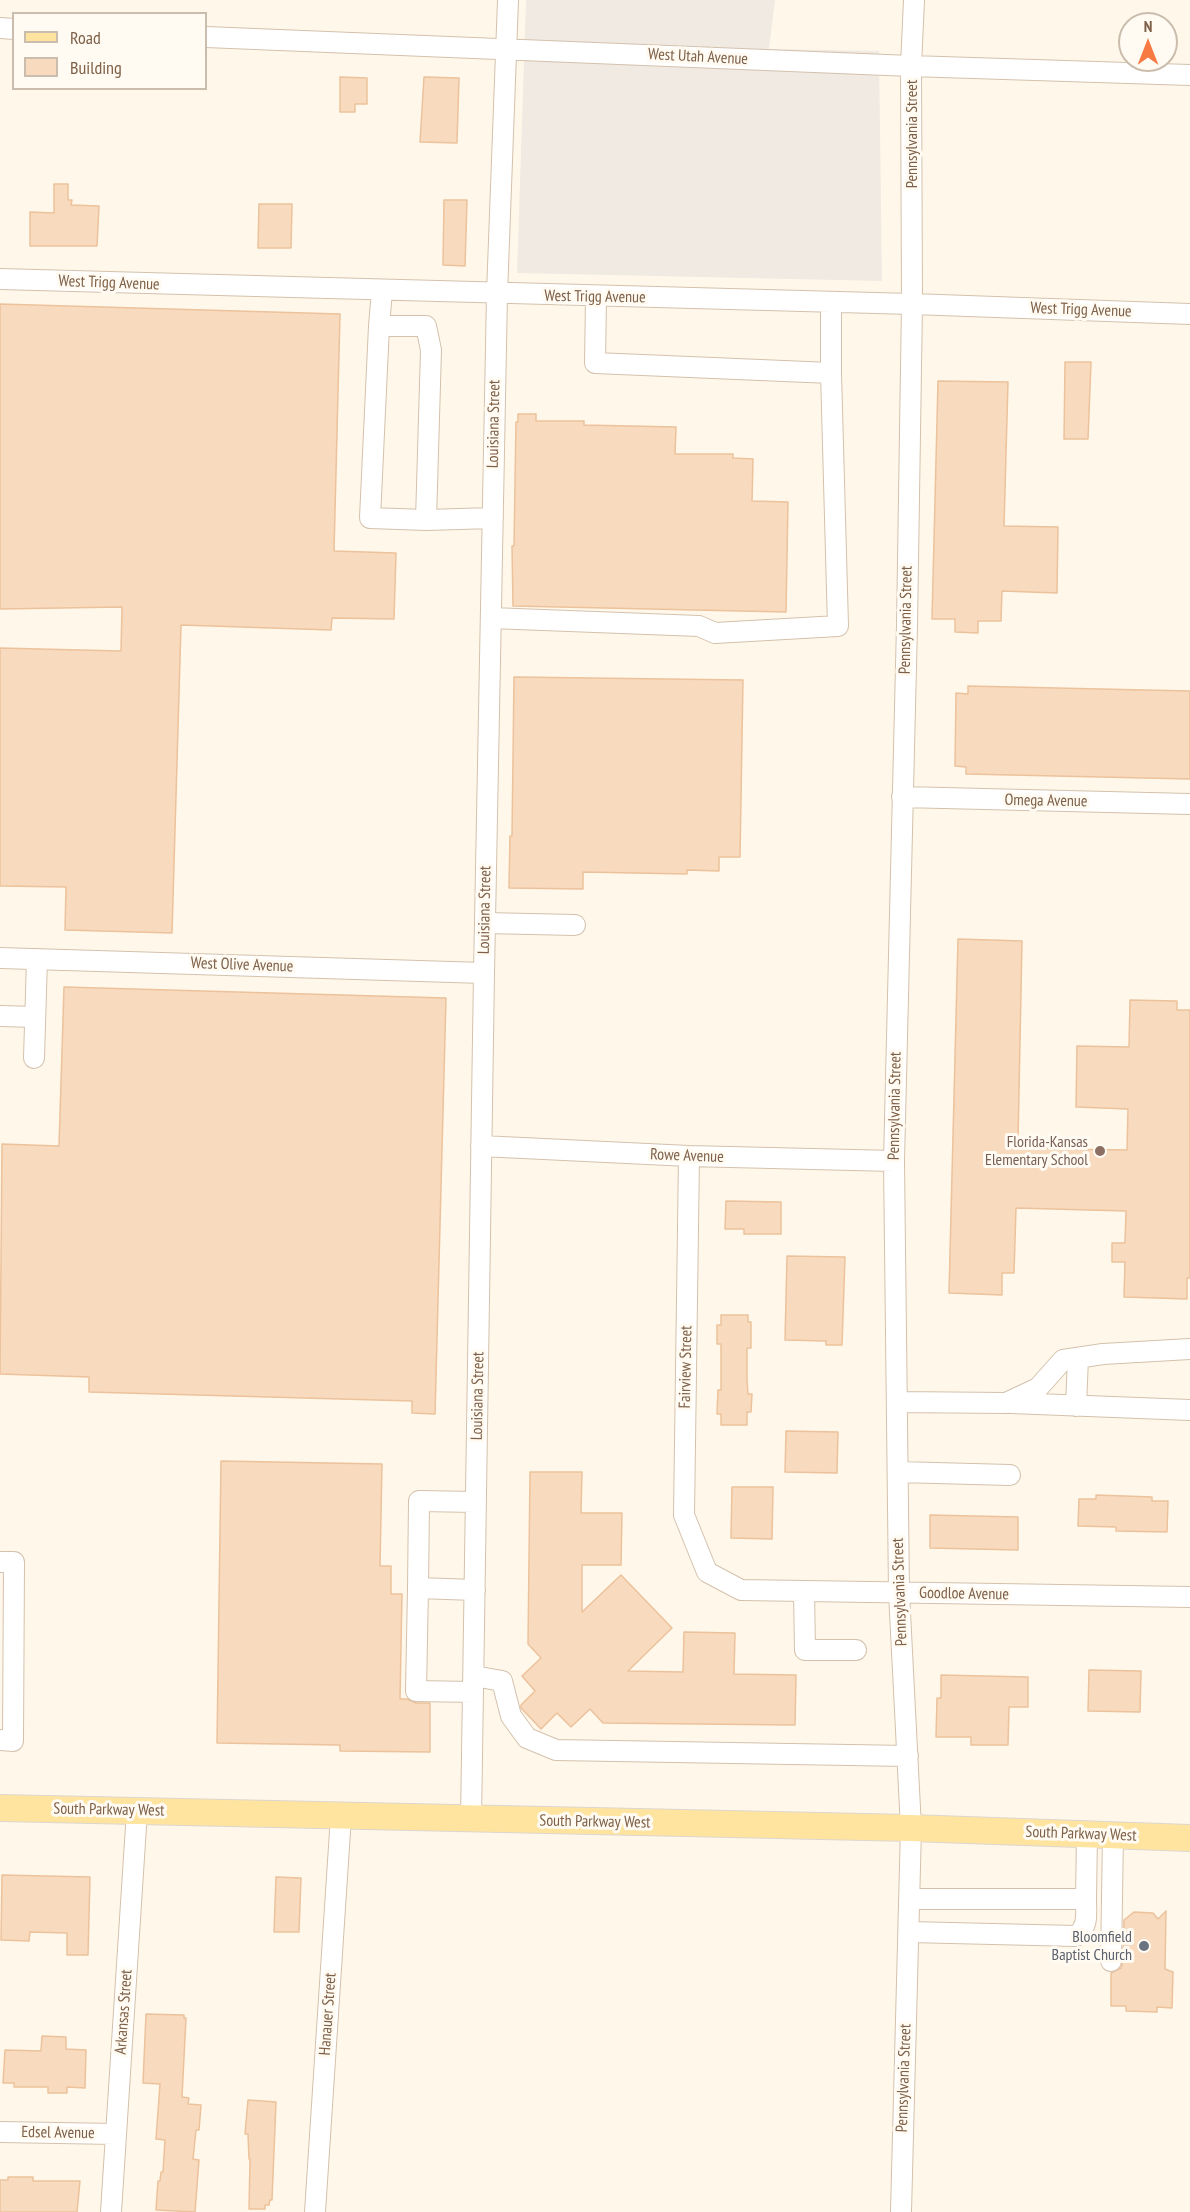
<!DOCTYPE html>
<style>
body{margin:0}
#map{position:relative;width:1190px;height:2212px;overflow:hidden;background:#fff8ea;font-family:"PT Sans Narrow",sans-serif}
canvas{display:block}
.legend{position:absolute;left:12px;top:12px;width:195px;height:78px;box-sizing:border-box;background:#fffbf2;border:2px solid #cbbdae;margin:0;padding:8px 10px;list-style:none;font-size:18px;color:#7e6048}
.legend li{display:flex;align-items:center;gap:12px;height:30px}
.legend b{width:30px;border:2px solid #cbbdae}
.north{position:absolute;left:1118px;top:12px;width:60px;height:60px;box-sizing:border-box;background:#fffbf2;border:2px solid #cbbdae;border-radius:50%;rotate:0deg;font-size:16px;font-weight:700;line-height:24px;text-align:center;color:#7e6048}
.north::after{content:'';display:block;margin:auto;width:21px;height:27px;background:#f67a42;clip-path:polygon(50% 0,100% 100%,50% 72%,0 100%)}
</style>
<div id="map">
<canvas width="1190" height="2212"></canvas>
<ul class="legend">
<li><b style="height:8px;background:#ffe4a0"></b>Road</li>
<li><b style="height:16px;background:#f8dabe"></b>Building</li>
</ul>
<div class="north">N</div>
</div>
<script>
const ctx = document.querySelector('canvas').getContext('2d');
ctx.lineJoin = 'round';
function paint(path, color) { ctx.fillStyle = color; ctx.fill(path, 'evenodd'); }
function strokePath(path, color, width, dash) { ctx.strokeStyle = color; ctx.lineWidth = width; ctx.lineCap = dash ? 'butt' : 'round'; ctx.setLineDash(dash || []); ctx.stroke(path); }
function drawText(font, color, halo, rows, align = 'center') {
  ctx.font = font + ' "PT Sans Narrow",sans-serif'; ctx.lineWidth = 6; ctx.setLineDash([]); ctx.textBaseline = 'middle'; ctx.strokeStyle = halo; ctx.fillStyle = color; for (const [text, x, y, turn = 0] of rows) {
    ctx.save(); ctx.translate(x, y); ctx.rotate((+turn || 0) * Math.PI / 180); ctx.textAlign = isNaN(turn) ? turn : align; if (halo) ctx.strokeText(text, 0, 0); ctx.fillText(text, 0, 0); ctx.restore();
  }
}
paint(new Path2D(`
 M 526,0 L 775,0 L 769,49 L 879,51 L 882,281 L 517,273 Z`), '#f0eae3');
const building = new Path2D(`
 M 340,77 L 367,78 L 367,104 L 355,104 L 355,112 L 340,112 Z
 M 424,77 L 459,78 L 457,143 L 420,142 Z
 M 54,184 L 68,184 L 68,200 L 72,200 L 71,205 L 99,206 L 97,246 L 30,246 L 30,212 L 54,213 Z
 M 444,200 L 467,200 L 465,266 L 443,265 Z
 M 259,204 L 292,204 L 291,248 L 258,248 Z
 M 0,304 L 340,314 L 334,551 L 396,553 L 394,619 L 332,618 L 331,630 L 181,625 L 172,933 L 65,930 L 66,887 L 0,886 L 0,648 L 121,651 L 122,607 L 0,609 Z
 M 1065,362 L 1091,362 L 1088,439 L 1064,439 Z
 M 938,381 L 1008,382 L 1004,526 L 1058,527 L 1057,593 L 1002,591 L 1001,621 L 978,621 L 978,633 L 955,632 L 955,619 L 932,619 Z
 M 518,414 L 536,414 L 536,421 L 584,421 L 584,425 L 676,427 L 675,454 L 733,454 L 733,458 L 753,459 L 752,501 L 788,502 L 786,612 L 513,606 L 512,546 L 514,546 L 516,422 L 518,422 Z
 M 514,677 L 743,680 L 740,857 L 719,857 L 719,871 L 687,870 L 687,874 L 583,872 L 583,889 L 509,888 L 510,836 L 512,836 Z
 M 968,686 L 1190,691 L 1190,779 L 966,774 L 966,767 L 955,766 L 956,693 L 968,694 Z
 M 958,939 L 1022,941 L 1018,1141 L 1050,1149 L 1127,1150 L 1128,1109 L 1076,1107 L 1077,1046 L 1129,1047 L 1130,1000 L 1177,1001 L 1177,1010 L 1190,1010 L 1190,1278 L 1187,1278 L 1187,1299 L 1124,1297 L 1125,1262 L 1112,1262 L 1112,1243 L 1125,1243 L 1126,1211 L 1016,1208 L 1014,1273 L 1002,1273 L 1002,1295 L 949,1293 Z
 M 64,987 L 446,998 L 435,1414 L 412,1413 L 412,1401 L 89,1392 L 89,1377 L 0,1374 L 2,1144 L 59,1146 Z
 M 726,1201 L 781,1202 L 781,1234 L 744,1234 L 744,1229 L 725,1229 Z
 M 787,1256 L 845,1257 L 842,1345 L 826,1345 L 826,1341 L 785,1340 Z
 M 721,1315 L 748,1315 L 748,1322 L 751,1322 L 751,1348 L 747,1348 L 747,1381 L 748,1394 L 752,1394 L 751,1412 L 747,1412 L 747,1425 L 721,1425 L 721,1414 L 717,1414 L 718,1390 L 721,1390 L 721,1344 L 717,1344 L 717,1325 L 721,1325 Z
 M 786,1431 L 838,1432 L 837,1473 L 785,1472 Z
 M 221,1461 L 382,1464 L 380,1566 L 391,1566 L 391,1594 L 402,1594 L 400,1699 L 407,1699 L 416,1703 L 430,1703 L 430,1752 L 340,1751 L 340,1745 L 217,1743 Z
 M 530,1472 L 582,1472 L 581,1513 L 622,1513 L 621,1565 L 582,1565 L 582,1612 L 621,1575 L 672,1628 L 628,1671 L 683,1672 L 684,1632 L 735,1633 L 734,1674 L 796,1675 L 795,1725 L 603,1723 L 590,1709 L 571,1727 L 557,1713 L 541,1729 L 521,1708 L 521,1705 L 535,1691 L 522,1676 L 541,1658 L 528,1644 Z
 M 732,1487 L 773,1487 L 772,1539 L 731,1538 Z
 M 1096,1495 L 1152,1497 L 1152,1501 L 1168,1501 L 1167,1532 L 1116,1531 L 1116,1527 L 1078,1526 L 1079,1499 L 1096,1499 Z
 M 930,1515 L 1018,1517 L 1018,1550 L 930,1548 Z
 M 1089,1670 L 1141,1671 L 1140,1712 L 1088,1711 Z
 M 941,1675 L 1028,1677 L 1028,1707 L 1009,1707 L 1008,1745 L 971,1745 L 971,1737 L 936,1737 L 937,1698 L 941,1698 Z
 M 2,1875 L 90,1877 L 88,1955 L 67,1955 L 67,1933 L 30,1932 L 29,1941 L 1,1940 Z
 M 276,1877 L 301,1878 L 299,1932 L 274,1932 Z
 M 1166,1911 L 1165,1969 L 1173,1972 L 1172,2008 L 1157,2007 L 1157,2012 L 1126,2011 L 1126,2006 L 1111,2006 L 1111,1973 L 1121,1968 L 1123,1961 L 1124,1920 L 1134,1912 L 1153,1913 L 1158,1919 Z
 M 146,2014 L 184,2015 L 184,2018 L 186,2018 L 182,2097 L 189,2098 L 188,2104 L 201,2105 L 199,2130 L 196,2130 L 193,2159 L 199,2160 L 195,2212 L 156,2210 L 158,2181 L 160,2181 L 161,2172 L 163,2172 L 165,2140 L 156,2139 L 160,2084 L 143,2083 Z
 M 42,2036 L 66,2037 L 66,2049 L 86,2050 L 85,2088 L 67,2087 L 67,2093 L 48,2093 L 48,2087 L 14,2087 L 14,2083 L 3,2083 L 5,2050 L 41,2051 Z
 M 248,2100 L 276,2102 L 272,2200 L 270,2200 L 269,2205 L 265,2205 L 265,2209 L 249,2209 L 250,2159 L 249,2159 L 248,2134 L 245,2134 Z
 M 8,2177 L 33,2177 L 33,2181 L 80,2181 L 77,2212 L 0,2212 L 0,2180 L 8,2180 Z`);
paint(building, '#f8dabe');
strokePath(building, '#ecc29c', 1.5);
const minor = new Path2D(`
 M 0,28 L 14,29
 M 206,37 L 911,66 L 1190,75
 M 0,279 L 912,304 L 1190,314
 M 382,291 L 379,326 L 426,326 L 431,350 L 426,520 L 493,518
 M 831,303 L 831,373
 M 379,326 L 370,518 L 426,520
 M 491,618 L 699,626 L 715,633 L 838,626 L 831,373 L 595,363 L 596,297
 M 902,797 L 1190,804
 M 485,923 L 575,925
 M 0,958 L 484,973
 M 0,1016 L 35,1017
 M 34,1058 L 37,959
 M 481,1146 L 689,1156 L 894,1161
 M 689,1156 L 684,1515 L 707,1572 L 741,1590 L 1190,1597
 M 897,1402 L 1006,1403 L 1038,1388 L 1063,1360 L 1103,1354 L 1190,1349
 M 1011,1403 L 1190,1410
 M 1076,1406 L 1078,1358
 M 898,1472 L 1010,1475
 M 0,1562 L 14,1562 L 13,1741 L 0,1740
 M 418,1588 L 416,1691 L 473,1692
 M 475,1590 L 418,1588 L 419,1501 L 476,1502
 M 804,1591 L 805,1650 L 856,1650
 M 474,1676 L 502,1681 L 511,1716 L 527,1738 L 556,1750 L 908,1756
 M 471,1820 L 484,973 L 497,294 L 508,0
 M 1086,1899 L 1087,1834
 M 909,1932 L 1076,1936 C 1089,1927 1086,1913 1086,1899 L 909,1899
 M 1111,1961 L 1113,1835
 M 0,2132 L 116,2134
 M 111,2212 L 137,1811
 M 315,2212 L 341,1816
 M 901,2212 L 911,1828 L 899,1593 L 894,1161 L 907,625 L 912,304 L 911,66 L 914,0`);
const major = new Path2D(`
 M 0,1808 L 911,1828 L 1190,1838`);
strokePath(minor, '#d4c1ad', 22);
strokePath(major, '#ddd6cf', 28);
strokePath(minor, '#fff', 20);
strokePath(major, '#ffe4a0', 26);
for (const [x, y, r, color] of [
 [1100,1151,6,"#8d6e63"],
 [1144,1946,6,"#6b7280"]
]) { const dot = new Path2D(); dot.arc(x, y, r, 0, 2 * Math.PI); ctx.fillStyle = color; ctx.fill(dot); strokePath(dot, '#fffbf2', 2); }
drawText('16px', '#7e6048', '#fffbf2', [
 ["West Utah Avenue",698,57,3],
 ["Pennsylvania Street",912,134,-90],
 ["West Trigg Avenue",109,283,2],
 ["West Trigg Avenue",595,297,1],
 ["West Trigg Avenue",1081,310,2],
 ["Louisiana Street",494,424,-89],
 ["Pennsylvania Street",906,620,-89],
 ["Omega Avenue",1046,801,1],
 ["Louisiana Street",485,910,-89],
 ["West Olive Avenue",242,965,2],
 ["Pennsylvania Street",895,1106,-89],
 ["Rowe Avenue",687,1156,2],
 ["Fairview Street",686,1367,-89],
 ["Louisiana Street",478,1396,-89],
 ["Pennsylvania Street",900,1592,-92],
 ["Goodloe Avenue",964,1594,1],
 ["South Parkway West",109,1810,1],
 ["South Parkway West",595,1822,1],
 ["South Parkway West",1081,1834,2],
 ["Arkansas Street",124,2012,-86],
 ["Hanauer Street",328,2014,-86],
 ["Pennsylvania Street",904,2078,-88],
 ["Edsel Avenue",58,2133,1]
]);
drawText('16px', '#785e54', '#fffbf2', [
 ["Florida-Kansas",1088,1142],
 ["Elementary School",1088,1160]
], 'right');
drawText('16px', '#5b616d', '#fffbf2', [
 ["Bloomfield",1132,1937],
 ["Baptist Church",1132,1955]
], 'right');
</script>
